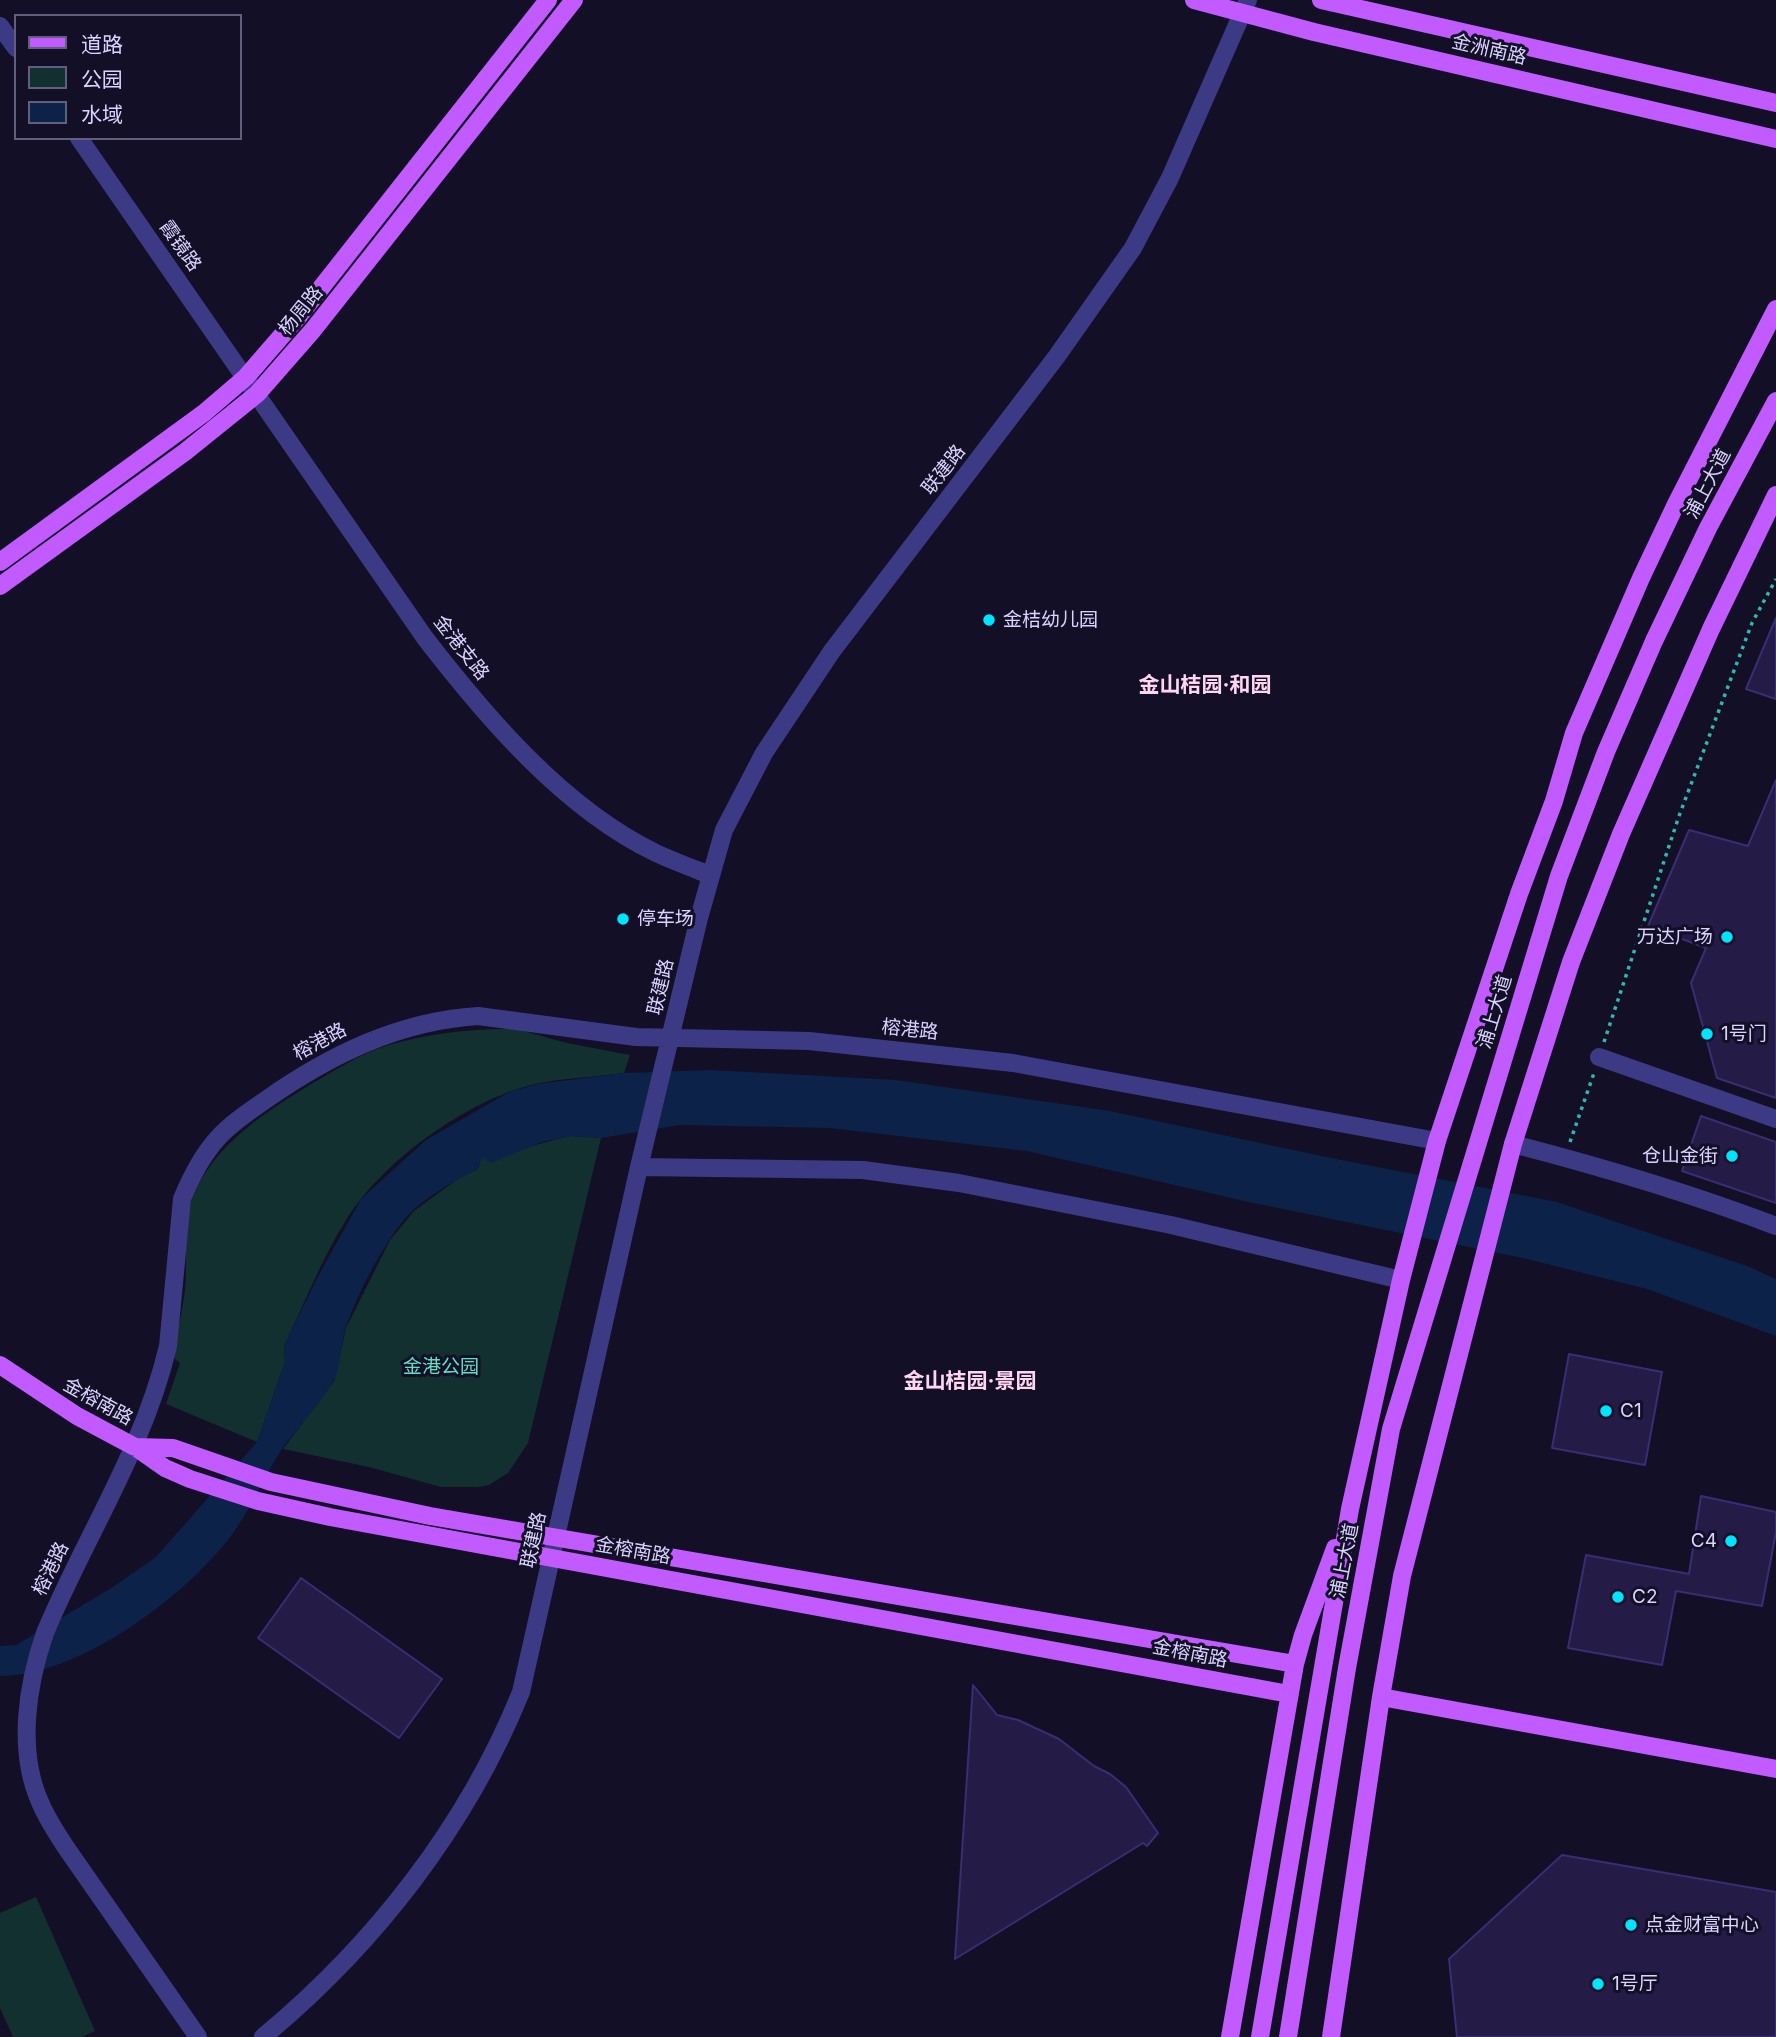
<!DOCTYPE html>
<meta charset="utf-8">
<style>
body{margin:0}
#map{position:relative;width:1776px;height:2037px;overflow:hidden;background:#130f26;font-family:Inter,"Noto Sans SC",sans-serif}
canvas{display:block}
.legend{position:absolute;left:14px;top:14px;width:228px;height:126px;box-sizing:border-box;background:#130f26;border:2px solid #625e7d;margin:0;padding:9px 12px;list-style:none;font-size:21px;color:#d9d4ff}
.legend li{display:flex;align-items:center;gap:14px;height:35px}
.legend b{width:35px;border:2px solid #625e7d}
</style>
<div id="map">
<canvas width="1776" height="2037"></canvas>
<ul class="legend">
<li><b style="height:9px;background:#c25bff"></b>道路</li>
<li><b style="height:19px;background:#12302f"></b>公园</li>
<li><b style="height:19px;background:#0c2248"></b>水域</li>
</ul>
</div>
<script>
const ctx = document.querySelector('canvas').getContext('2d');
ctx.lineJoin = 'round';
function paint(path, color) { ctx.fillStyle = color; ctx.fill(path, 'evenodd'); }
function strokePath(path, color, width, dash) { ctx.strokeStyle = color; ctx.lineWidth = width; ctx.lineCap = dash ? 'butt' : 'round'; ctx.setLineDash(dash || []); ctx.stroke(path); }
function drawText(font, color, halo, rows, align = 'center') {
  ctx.font = font + ' Inter,"Noto Sans SC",sans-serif'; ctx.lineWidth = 6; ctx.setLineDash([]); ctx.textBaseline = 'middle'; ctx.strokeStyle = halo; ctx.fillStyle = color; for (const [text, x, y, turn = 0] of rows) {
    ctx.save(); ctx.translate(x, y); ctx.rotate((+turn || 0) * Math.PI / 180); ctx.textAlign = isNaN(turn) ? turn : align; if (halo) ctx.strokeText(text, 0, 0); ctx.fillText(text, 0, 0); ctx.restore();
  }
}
paint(new Path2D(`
 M 516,1029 L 567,1043 L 630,1055 L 624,1073 C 595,1077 564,1078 535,1084 C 467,1100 381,1162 345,1222 C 321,1260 304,1305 284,1346 L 285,1362 L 257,1442 L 166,1404 L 180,1363 L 172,1357 C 177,1330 186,1300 186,1273 C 186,1246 183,1219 194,1194 C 216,1143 267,1111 313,1083 C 337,1069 362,1053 389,1045 C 429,1033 474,1028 516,1029 Z
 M 571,1136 L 601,1138 L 528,1443 L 508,1473 L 489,1485 L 478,1487 L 441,1487 L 369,1467 L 283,1449 L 334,1381 L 346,1328 L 390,1240 L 414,1211 L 459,1178 L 478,1169 L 482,1156 C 513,1154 540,1142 571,1136 Z
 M 36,1897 L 95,2031 L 82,2037 L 13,2037 L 0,2008 L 0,1913 Z`), '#12302f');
paint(new Path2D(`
 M 711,1070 L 896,1080 L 1110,1111 L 1326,1157 L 1557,1202 L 1747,1266 L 1776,1279 L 1776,1336 L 1647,1289 L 1527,1259 L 1244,1201 L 1027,1151 L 830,1128 L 680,1125 L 601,1138 L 571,1136 L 542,1142 L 491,1163 L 482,1157 L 478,1169 C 453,1181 422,1199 404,1220 C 381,1248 358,1293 346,1327 C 340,1345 342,1367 332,1383 C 319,1406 300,1425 284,1446 C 266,1472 254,1503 236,1529 C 191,1593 81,1676 0,1676 L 0,1646 L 16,1645 L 113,1587 L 156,1557 L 257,1442 L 285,1362 L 284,1346 L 317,1278 L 361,1199 L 426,1140 L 509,1092 L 537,1084 L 624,1073 Z`), '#0c2248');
const building = new Path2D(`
 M 1776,618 L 1776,699 L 1746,689 Z
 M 1776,780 L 1776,1098 L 1717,1078 L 1691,983 L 1706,948 L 1648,926 L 1689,830 L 1748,846 Z
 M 1701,1116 L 1776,1142 L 1776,1203 L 1682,1171 Z
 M 1569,1354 L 1662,1372 L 1645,1465 L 1552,1448 Z
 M 1701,1496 L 1776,1512 L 1776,1532 L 1762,1606 L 1676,1591 L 1662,1665 L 1568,1648 L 1586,1555 L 1689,1574 Z
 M 301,1578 L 442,1679 L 399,1738 L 258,1638 Z
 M 973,1685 L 997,1715 L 1018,1720 L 1059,1739 L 1094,1766 L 1110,1774 L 1126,1787 L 1158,1833 L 1147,1846 L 1143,1843 L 955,1959 Z
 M 1562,1855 L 1776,1892 L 1776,2037 L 1457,2037 L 1449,1959 Z`);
paint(building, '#241b47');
strokePath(building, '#3b2d73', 2);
strokePath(new Path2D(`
 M 1604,1042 L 1679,816 L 1752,623 L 1776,579
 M 1570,1142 L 1594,1073`), '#2fb8b0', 3.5, [3.5, 5]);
strokePath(new Path2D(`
 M 0,26 L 16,48
 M 79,138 L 425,638 C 486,717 564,809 656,853 C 673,861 692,868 710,875
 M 1599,1057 L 1776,1119
 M 1513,1144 C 1602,1167 1690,1193 1776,1226
 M 639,1167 L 863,1170 L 959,1183 L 1171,1225 L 1401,1280
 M 198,2037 L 67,1849 C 57,1834 47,1819 40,1802 C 17,1750 27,1685 45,1633 C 85,1537 144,1449 168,1346 L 182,1199 C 191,1177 201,1157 217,1139 C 231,1123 250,1111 267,1099 C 330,1055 399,1021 478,1016 L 636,1037 L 809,1041 L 1013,1063 L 1437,1141
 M 263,2037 C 374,1945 467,1826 521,1692 L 639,1167 L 699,918 L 724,830 L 764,753 L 832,651 L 1057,356 L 1133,248 L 1170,178 L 1248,0`), '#3d3a85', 18);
strokePath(new Path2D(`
 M 1194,0 L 1314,32 L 1776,139
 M 1321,0 L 1776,103
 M 0,562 L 204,413 L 246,377 L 298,317 L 548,0
 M 0,586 L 185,452 L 257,394 L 313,330 L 574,0
 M 0,1365 L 77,1416 L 135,1447 L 165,1468 L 190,1479 L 258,1501 L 330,1517 L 1289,1694
 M 135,1447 L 173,1448 L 271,1482 L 430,1516 L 1295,1664
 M 1381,1697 L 1776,1769
 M 1230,2037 L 1295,1664 L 1303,1635 L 1335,1548
 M 1260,2037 L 1350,1509 L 1401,1280 L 1437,1141 L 1519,894 L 1554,801 L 1574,733 L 1641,578 L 1677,502 L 1776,309
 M 1288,2037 L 1347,1668 L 1391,1429 L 1559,876 L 1606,752 L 1654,641 L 1708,528 L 1776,401
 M 1331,2037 L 1381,1697 L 1402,1576 L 1513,1144 L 1571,962 L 1621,834 L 1711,629 L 1776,495`), '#c25bff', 18);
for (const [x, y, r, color] of [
 [989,620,7,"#00e5ff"],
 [623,919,7,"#00e5ff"],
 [1727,937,7,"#00e5ff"],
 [1707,1034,7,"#00e5ff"],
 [1732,1156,7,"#00e5ff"],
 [1606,1411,7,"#00e5ff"],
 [1731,1541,7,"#00e5ff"],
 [1618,1597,7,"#00e5ff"],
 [1631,1925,7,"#00e5ff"],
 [1598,1984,7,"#00e5ff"]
]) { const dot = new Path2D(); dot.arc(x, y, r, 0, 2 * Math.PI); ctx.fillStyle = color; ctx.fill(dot); strokePath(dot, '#130f26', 2.5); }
drawText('19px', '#d9d4ff', '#130f26', [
 ["金洲南路",1489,50,13],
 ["霞镜路",180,246,55],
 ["杨周路",301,311,-51],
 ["联建路",944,470,-52],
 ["浦上大道",1708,484,-62],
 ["金港支路",461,648,52],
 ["联建路",661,987,-77],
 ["浦上大道",1495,1012,-73],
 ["榕港路",910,1030,6],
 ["榕港路",320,1042,-28],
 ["金榕南路",98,1402,29],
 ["联建路",534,1540,-78],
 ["金榕南路",633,1551,10],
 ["浦上大道",1345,1561,-79],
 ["榕港路",51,1569,-64],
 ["金榕南路",1190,1654,11]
]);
drawText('19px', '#d9d4ff', '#130f26', [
 ["金桔幼儿园",1003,620],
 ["停车场",637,919],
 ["万达广场",1713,937,"right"],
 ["1号门",1721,1034],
 ["仓山金街",1718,1156,"right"],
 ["C1",1620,1411],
 ["C4",1717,1541,"right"],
 ["C2",1632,1597],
 ["点金财富中心",1645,1925],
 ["1号厅",1612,1984]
], 'left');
drawText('19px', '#5fe0c0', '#130f26', [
 ["金港公园",441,1367]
]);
drawText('bold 21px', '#ffd6f0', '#130f26', [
 ["金山桔园·和园",1205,686],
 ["金山桔园·景园",970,1382]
]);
</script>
